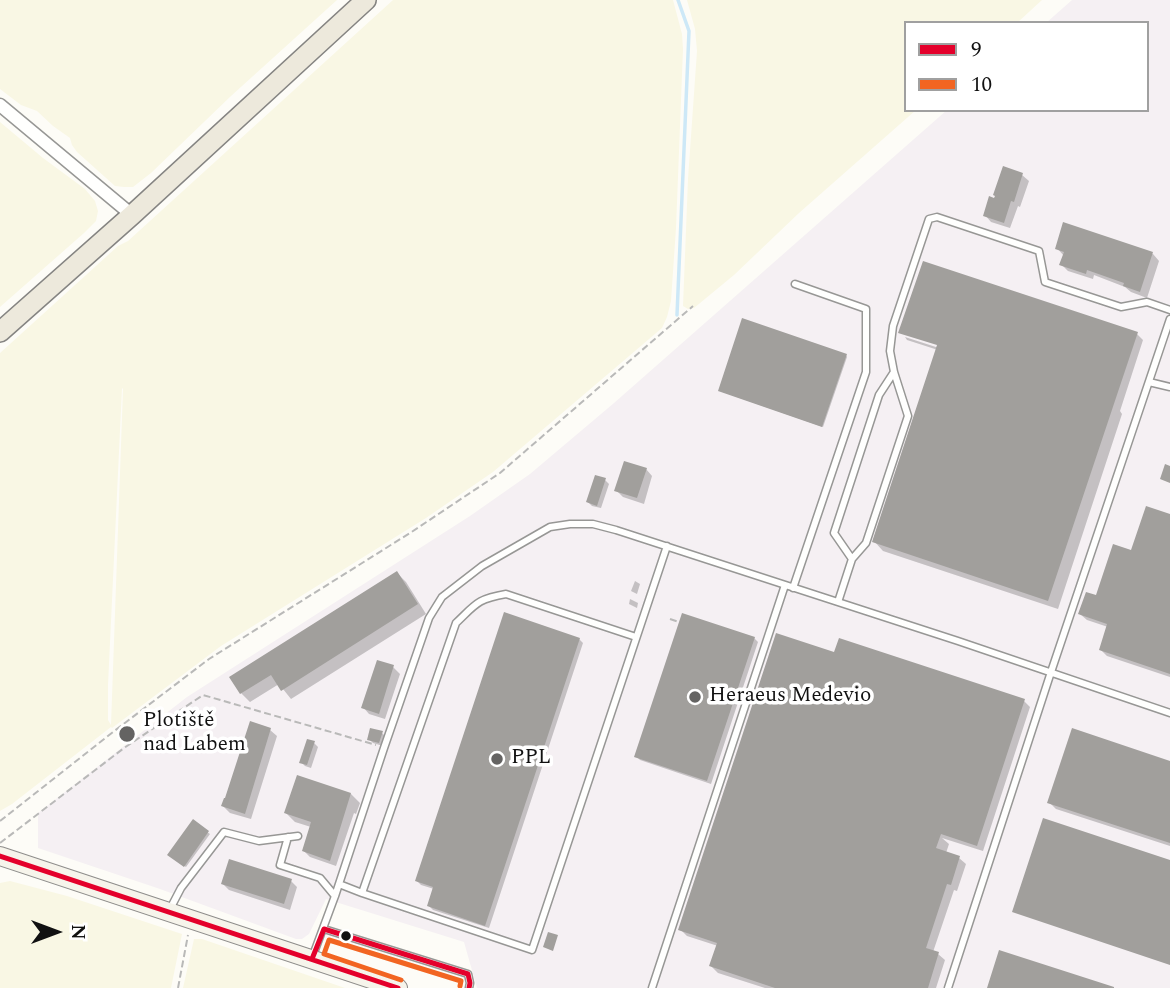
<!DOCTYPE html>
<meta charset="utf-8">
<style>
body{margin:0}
#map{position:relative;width:1170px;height:988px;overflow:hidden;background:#fdfcf7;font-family:Spectral,serif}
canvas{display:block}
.legend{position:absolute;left:904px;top:21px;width:245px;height:91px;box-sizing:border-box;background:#fff;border:2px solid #a0a0a0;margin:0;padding:9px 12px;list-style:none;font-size:21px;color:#111}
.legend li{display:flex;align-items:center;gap:14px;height:35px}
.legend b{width:35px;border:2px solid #a0a0a0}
.north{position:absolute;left:21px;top:897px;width:70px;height:70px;-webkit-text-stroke:5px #fff;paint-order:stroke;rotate:90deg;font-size:19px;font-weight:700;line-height:28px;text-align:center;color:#111}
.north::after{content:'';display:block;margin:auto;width:24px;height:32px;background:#111;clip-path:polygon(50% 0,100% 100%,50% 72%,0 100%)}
</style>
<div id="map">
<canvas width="1170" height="988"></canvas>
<ul class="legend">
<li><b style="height:9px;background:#e4002b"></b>9</li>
<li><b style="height:9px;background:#f26522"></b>10</li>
</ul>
<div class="north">N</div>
</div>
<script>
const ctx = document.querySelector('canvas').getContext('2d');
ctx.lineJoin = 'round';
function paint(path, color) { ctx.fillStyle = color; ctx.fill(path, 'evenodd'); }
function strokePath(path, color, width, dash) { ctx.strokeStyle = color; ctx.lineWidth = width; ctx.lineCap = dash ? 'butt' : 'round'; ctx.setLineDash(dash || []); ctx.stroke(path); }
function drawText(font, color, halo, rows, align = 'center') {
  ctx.font = font + ' Spectral,serif'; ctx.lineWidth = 7; ctx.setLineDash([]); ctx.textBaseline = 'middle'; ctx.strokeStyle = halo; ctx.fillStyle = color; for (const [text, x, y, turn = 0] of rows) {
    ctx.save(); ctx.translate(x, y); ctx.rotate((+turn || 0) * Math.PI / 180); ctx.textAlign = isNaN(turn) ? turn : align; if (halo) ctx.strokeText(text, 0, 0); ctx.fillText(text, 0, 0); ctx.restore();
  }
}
paint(new Path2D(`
 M 1072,0 L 1170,0 L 1170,988 L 477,988 L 464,942 L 326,899 L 309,934 L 302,939 L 296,939 L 160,889 L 38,848 L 38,813 L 187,697 L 470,516 L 530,474 L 614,403 L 947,110 L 1147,110 L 1147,23 L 1046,23 Z`), '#f5f0f3');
paint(new Path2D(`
 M 0,0 L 337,0 L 231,96 L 151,173 L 133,187 L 124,187 L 115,186 L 77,152 L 72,145 L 70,138 L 53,126 L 37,111 L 21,105 L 0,89 Z
 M 393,0 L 673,0 L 682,34 L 683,49 L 676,228 L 671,301 L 667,317 L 662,328 L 493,472 L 426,518 L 221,646 L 112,728 L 111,727 L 12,804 L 0,811 L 0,353 L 118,246 L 128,241 ZM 122,388 L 123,389 L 111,725 L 108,720 L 108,685 Z
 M 687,0 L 1042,0 L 1017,23 L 906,23 L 906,110 L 916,110 L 799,213 L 734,275 L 694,308 L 688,309 L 683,306 L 688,179 L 697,51 L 695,29 Z
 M 0,122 L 43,158 L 85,189 L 95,201 L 98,211 L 96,221 L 84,233 L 0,307 Z
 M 10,881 L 67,896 L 182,934 L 171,988 L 0,988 L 0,883 Z
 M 194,939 L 202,939 L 345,988 L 183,988 Z`), '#f9f7e4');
paint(new Path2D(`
 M 1022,175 L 1029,181 L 1020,207 L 1018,206 L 1010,228 L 991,222 L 985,215 Z
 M 1065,224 L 1153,254 L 1159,261 L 1147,298 L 1131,292 L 1125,287 L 1094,275 L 1093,279 L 1068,271 L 1061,264 L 1064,256 L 1057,248 Z
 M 1137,334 L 1143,340 L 1120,411 L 1122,414 L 1058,609 L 883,551 L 874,541 L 938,350 L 907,340 L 905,337 L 939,348 Z
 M 846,355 L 847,357 L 823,427 L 720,391 Z
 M 646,469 L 652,476 L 644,504 L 623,497 L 616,490 Z
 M 605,480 L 609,484 L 601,508 L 592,506 L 588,502 Z
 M 1170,516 L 1170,677 L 1107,656 L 1101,650 L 1108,627 L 1087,620 L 1080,614 L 1097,597 L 1132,552 Z
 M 397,573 L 406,582 L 426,614 L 291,699 L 279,684 L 250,702 L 241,693 Z
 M 635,581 L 640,584 L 637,594 L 631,591 Z
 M 630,599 L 638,603 L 637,608 L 629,604 Z
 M 754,638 L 758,642 L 711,784 L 640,760 L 636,756 Z
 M 579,639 L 583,643 L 489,928 L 433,910 L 429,906 L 434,889 L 421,885 L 417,881 Z
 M 835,654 L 1024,701 L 1030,707 L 983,851 L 942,838 L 949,844 L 946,853 L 959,858 L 966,864 L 957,891 L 954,890 L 933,952 L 938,954 L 945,960 L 936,988 L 765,988 L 718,973 L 711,966 L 718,946 L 687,936 L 680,929 Z
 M 378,662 L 393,667 L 400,674 L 385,719 L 369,714 L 363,707 Z
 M 270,730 L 277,736 L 251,819 L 230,813 L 223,806 Z
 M 382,733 L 386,737 L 383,746 L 373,743 L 369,739 Z
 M 314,743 L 318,747 L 311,768 L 305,766 L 301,762 Z
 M 1170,762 L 1170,846 L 1056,809 L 1049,802 Z
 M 351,794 L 360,803 L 356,814 L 354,813 L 336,866 L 310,857 L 304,851 L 311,827 L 295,822 L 286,813 Z
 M 193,822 L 210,834 L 186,867 L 170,855 Z
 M 291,881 L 297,887 L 290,910 L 229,890 L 223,884 Z`), '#0003');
strokePath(new Path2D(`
 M 677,315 L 689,31 L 678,0`), '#cde8f7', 3.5);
paint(new Path2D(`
 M 1003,166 L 1023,173 L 1014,202 L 1011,201 L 1004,223 L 983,216 L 989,196 L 994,198 L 995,196 L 993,195 Z
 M 1063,222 L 1153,252 L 1140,292 L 1123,286 L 1124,283 L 1087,270 L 1086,274 L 1059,265 L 1064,252 L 1055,249 Z
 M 923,261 L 1138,332 L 1048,601 L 872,542 L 937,345 L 898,333 Z
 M 742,318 L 847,354 L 822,427 L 718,391 Z
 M 624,461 L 647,468 L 637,498 L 614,491 Z
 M 1165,464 L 1170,466 L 1170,483 L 1160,479 Z
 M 595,475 L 606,478 L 597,506 L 586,502 Z
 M 1146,506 L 1170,514 L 1170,674 L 1099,650 L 1107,624 L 1078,614 L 1086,592 L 1096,595 L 1113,544 L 1131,550 Z
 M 397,571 L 418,604 L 281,691 L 271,675 L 240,694 L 229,677 Z
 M 504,612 L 580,638 L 485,926 L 427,906 L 433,887 L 415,881 Z
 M 682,613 L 755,637 L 707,781 L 634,757 Z
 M 776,633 L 834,652 L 839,638 L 1025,699 L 977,846 L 941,834 L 936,848 L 960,856 L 951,885 L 947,884 L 926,948 L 939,952 L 928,988 L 775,988 L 709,966 L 717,943 L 678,930 Z
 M 377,660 L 394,665 L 379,714 L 361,708 Z
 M 250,721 L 271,728 L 245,814 L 221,806 L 224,798 L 225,798 Z
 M 370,728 L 383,731 L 379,743 L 367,740 Z
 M 1072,728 L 1170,761 L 1170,843 L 1047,803 Z
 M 307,739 L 315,741 L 307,765 L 299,763 Z
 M 297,775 L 351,793 L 330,861 L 302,851 L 311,822 L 284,813 Z
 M 1043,818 L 1170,860 L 1170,965 L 1012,912 Z
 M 193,819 L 209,831 L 184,867 L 167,855 Z
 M 229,859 L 292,879 L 284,904 L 221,884 Z
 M 548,932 L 558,935 L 553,951 L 543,947 Z
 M 999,950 L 1114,987 L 1114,988 L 987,988 Z`), '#a19f9c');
const lane = new Path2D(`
 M 1149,382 L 1170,387
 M 852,559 L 834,533 L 879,395 L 894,372
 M 793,588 L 866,372 L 866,309 L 795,284
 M 838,602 L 852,559 L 866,543 L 908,416 L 894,372 L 890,351 L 893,326 L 929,219 L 937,217 L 1039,251 L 1045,282 L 1121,307 L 1147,302 L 1170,310
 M 636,637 L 506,594 C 477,599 476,604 456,623 L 362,893 L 532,950 L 667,546
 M 288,837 L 280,865 L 320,878 L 335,896
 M 339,884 L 362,893
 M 169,911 L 181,888 L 224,832 L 259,841 L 298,836
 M 324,929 L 468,974 L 470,983 L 469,988
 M 312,958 L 335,896 L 384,748 L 429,618 L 442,597 L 482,566 L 550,527 L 570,524 L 593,524 L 616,530 L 958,641 L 1170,713
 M 652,988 L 785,585
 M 948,988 L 1051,672 L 1170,319`);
const street = new Path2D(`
 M 0,105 L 132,215`);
const secondary = new Path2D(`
 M 0,856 L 398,988`);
const primary = new Path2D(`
 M 0,332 L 132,215 L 366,0`);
strokePath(lane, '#979795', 9);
strokePath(street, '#979795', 15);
strokePath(secondary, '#8e8d8b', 20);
strokePath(primary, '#858482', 22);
strokePath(new Path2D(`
 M 670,619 L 679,622
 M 0,821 L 113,732 L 209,659 L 410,533 L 500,473 L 693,306
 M 0,843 L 124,748 L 203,695 L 376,745
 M 178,988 L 188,935`), '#b9b9b8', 2, [7, 3.5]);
strokePath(lane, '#fffffe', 6);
strokePath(street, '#fffffe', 12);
strokePath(secondary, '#f6f4eb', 18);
strokePath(primary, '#ede9dc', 19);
strokePath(new Path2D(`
 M 0,856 L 398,988
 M 312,959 L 324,929 L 468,974 L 470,983 L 469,988`), '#e4002b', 5);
strokePath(new Path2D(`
 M 401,980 L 324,954 L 329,940 L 461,981 L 460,986`), '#f26522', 5);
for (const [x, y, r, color] of [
 [695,697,7,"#646362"],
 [127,734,9,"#646362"],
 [497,759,7,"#646362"],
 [346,936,6,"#111"]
]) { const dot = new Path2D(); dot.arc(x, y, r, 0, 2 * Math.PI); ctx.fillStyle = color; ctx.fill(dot); strokePath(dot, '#fff', 2.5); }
drawText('21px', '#111', '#fff', [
 ["Heraeus Medevio",709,697],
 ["Plotiště",143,722],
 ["nad Labem",143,746],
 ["PPL",511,759]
], 'left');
</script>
